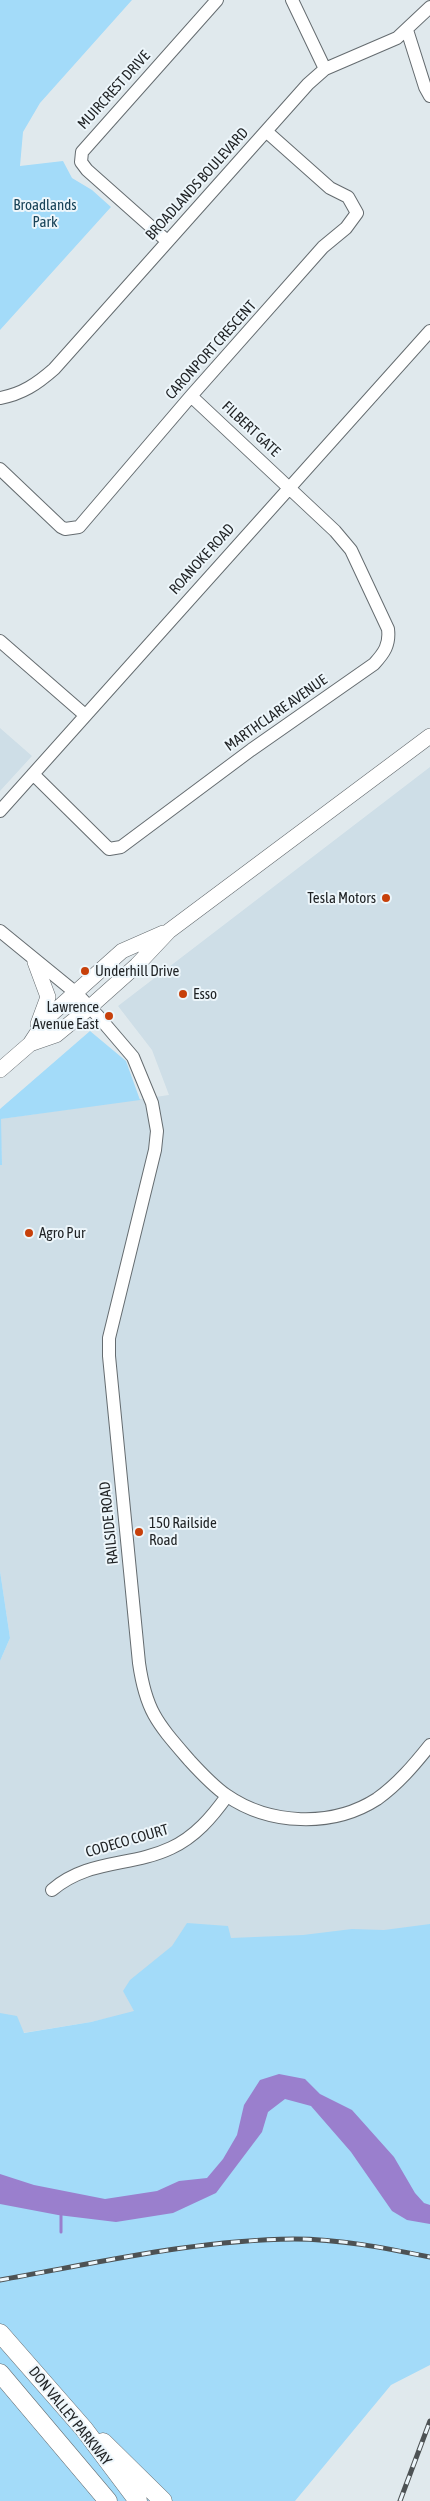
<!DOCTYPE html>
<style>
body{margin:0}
canvas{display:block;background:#e0e9ed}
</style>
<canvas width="430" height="2501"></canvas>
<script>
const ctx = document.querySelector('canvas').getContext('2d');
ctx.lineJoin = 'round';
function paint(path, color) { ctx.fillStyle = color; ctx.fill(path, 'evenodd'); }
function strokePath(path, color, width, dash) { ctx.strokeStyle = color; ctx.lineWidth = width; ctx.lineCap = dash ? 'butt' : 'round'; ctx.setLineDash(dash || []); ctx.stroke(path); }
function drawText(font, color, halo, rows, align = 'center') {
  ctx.font = font + ' "Asap Condensed",sans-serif'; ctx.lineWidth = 4; ctx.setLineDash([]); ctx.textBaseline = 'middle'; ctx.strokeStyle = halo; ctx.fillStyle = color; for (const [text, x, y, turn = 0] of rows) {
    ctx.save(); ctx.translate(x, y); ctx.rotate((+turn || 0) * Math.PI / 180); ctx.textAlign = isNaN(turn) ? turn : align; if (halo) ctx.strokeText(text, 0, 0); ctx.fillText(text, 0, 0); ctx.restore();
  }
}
paint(new Path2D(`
 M 0,728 L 32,756 L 0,791 Z
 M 430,767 L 430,1944 L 91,2022 L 10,2035 L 0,2024 L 0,1661 L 10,1638 L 0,1571 L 0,1165 L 2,1165 L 0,1119 L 169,1095 L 152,1050 L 118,1006 Z`), '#cedee7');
paint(new Path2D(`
 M 0,0 L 132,0 L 40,103 L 23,132 L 20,166 L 63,161 L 72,178 L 92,190 L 111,207 L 0,330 Z
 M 90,1031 L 126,1061 L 140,1100 L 1,1119 L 2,1165 L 0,1165 L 0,1109 Z
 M 0,1571 L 10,1638 L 0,1661 Z
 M 187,1923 L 228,1926 L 231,1938 L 303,1935 L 352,1929 L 384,1930 L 430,1924 L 430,2365 L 391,2385 L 295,2501 L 0,2501 L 0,2013 L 17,2016 L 24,2033 L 91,2022 L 134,2011 L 123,1991 L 130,1980 L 172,1946 Z`), '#a3dbf9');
paint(new Path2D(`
 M 279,2074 L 305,2079 L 320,2094 L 352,2110 L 394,2157 L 415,2193 L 424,2203 L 430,2205 L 430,2224 L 407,2220 L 392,2211 L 351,2152 L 311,2106 L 285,2099 L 268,2112 L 262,2132 L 216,2193 L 173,2213 L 116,2222 L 58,2215 L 0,2204 L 0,2174 L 34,2185 L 105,2199 L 157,2191 L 179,2181 L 207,2178 L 223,2159 L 237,2135 L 244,2105 L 260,2080 Z`), '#9a7fcd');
strokePath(new Path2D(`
 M 61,2232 L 61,2213`), '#9a7fcd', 3);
const minor = new Path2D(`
 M 292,0 L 325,69
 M 407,30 L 425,87 L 430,96
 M 167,241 L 87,170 L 81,162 L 82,152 L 217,0
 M 0,398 C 22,394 37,384 54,369 L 308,84 L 325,69 L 397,38 L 430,7
 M 0,469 L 61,527 L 65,529 L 79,527 L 191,396 L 323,247 L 346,228 L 357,213 L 348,197 L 330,188 L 267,132
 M 0,641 L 85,715
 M 33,774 L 109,849 L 121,847 L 251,750 L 374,664 C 384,653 390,645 388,629 L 351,550 L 335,531 L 191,396
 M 0,811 L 430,331
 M 0,931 L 76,993 L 98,1016 L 133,1057 L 152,1103 L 157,1131 L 155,1150 L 109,1338 L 109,1356 L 139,1663 C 146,1712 158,1724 190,1761 C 201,1773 212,1785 226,1795 C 269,1825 332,1828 377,1799 C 398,1784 414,1765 430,1745
 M 52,1890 C 88,1859 131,1867 171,1848 C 195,1837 212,1817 227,1796`);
const major = new Path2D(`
 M 35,962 L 48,997 L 38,1024
 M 30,1044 L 47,1018 L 122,951 L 163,933
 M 0,1070 L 30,1044 L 56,1035 L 90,1007 L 137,965 L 169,931 L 430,736`);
const highway = new Path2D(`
 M 0,2333 L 84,2429 L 138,2501
 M 0,2373 L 108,2501
 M 103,2442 L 163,2501`);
strokePath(minor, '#656c70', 14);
strokePath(major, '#656c70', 16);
strokePath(highway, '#656c70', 19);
strokePath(minor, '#fff', 12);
strokePath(major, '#fff', 15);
strokePath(highway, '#fff', 18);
const rail = new Path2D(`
 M 0,2280 C 97,2263 195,2240 294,2239 C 340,2239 385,2248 430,2257
 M 400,2501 L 430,2421`);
strokePath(rail, '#4d5254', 5);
strokePath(rail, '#edf6fb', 3, [9]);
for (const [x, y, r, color] of [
 [386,898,5,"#c7400a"],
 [85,971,5,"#c7400a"],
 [183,994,5,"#c7400a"],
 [109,1016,5,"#c7400a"],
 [29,1233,5,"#c7400a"],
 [139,1532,5,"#c7400a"]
]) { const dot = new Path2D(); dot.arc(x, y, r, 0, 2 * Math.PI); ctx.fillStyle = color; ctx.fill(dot); strokePath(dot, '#edf6fb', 2); }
drawText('15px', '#1f2224', '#edf6fb', [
 ["MUIRCREST DRIVE",114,90,-48],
 ["BROADLANDS BOULEVARD",197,184,-48],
 ["CARONPORT CRESCENT",211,350,-48],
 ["FILBERT GATE",251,429,43],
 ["ROANOKE ROAD",202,559,-48],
 ["MARTHCLARE AVENUE",276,713,-35],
 ["RAILSIDE ROAD",109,1523,-96],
 ["CODECO COURT",127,1841,-16],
 ["DON VALLEY PARKWAY",70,2416,51]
]);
drawText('15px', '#194459', '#edf6fb', [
 ["Broadlands",45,205],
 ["Park",45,222]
]);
drawText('15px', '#1f2224', '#edf6fb', [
 ["Tesla Motors",376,898,"right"],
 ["Underhill Drive",95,971],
 ["Esso",193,994],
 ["Lawrence",99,1007,"right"],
 ["Avenue East",99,1024,"right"],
 ["Agro Pur",39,1233],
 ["150 Railside",149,1523],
 ["Road",149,1540]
], 'left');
</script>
